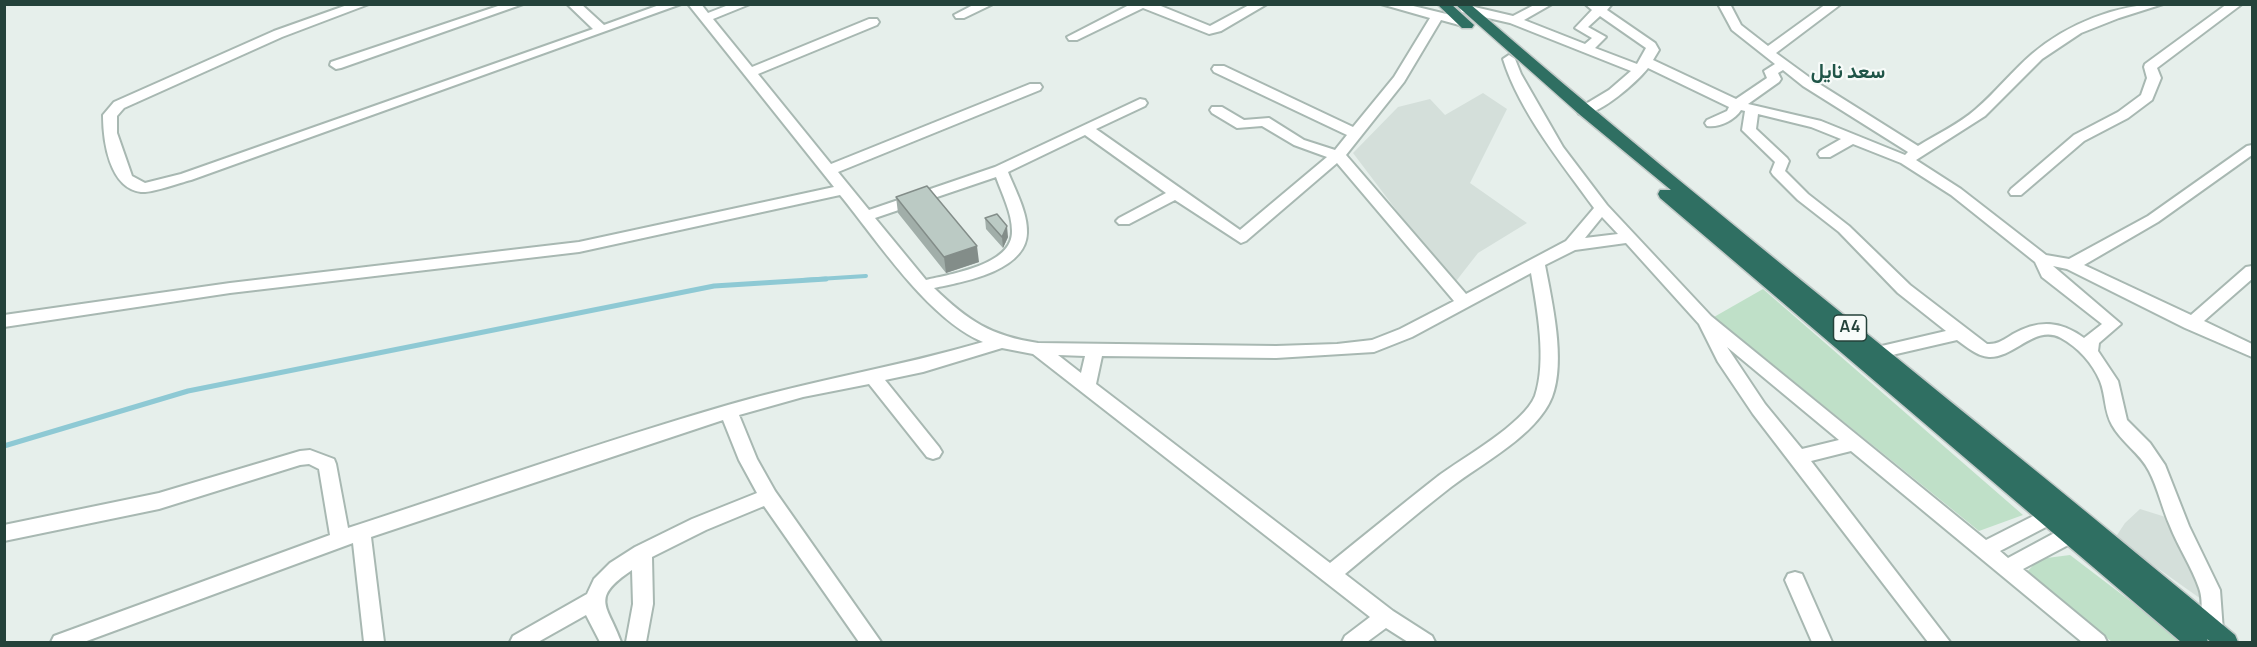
<!DOCTYPE html>
<meta charset="utf-8">
<style>
body{margin:0}
#map{position:relative;width:2257px;height:647px;overflow:hidden;background:#e6efeb;font-family:Manrope,sans-serif}
canvas{display:block}
.frame{position:absolute;inset:0;border:6px solid #24423a;pointer-events:none}
</style>
<div id="map">
<canvas width="2257" height="647"></canvas>
<div class="frame"></div>
</div>
<script>
const ctx = document.querySelector('canvas').getContext('2d');
ctx.lineJoin = 'round';
function paint(path, color) { ctx.fillStyle = color; ctx.fill(path, 'evenodd'); }
function strokePath(path, color, width, dash) { ctx.strokeStyle = color; ctx.lineWidth = width; ctx.lineCap = dash ? 'butt' : 'round'; ctx.setLineDash(dash || []); ctx.stroke(path); }
function drawText(font, color, halo, rows, align = 'center') {
  ctx.font = font + ' Manrope,Vazirmatn,sans-serif'; ctx.lineWidth = 4.5; ctx.setLineDash([]); ctx.textBaseline = 'middle'; ctx.strokeStyle = halo; ctx.fillStyle = color; for (const [text, x, y, turn = 0] of rows) {
    ctx.save(); ctx.translate(x, y); ctx.rotate((+turn || 0) * Math.PI / 180); ctx.textAlign = isNaN(turn) ? turn : align; if (halo) ctx.strokeText(text, 0, 0); ctx.fillText(text, 0, 0); ctx.restore();
  }
}
paint(new Path2D(`
 M 1483,93 L 1507,109 L 1470,183 L 1527,223 L 1478,253 L 1453,285 L 1353,153 L 1398,107 L 1430,99 L 1445,115 Z
 M 2140,509 L 2172,519 L 2205,593 L 2201,599 L 2115,538 L 2125,523 Z`), '#d4dfda');
paint(new Path2D(`
 M 1763,289 L 2023,515 L 1979,531 L 1714,317 Z
 M 2070,555 L 2158,622 L 2180,642 L 2112,642 L 2026,573 L 2039,559 Z`), '#bfe0c8');
strokePath(new Path2D(`
 M 803,280 L 866,276`), '#8ec9d4', 4);
strokePath(new Path2D(`
 M 4,446 L 188,391 L 714,286 L 826,279`), '#8ec9d4', 5);
const minor = new Path2D(`
 M 350,4 L 369,4 L 282,37 L 124,108 L 117,116 L 117,133 L 132,176 L 145,183 L 181,174 L 593,29 L 567,4 L 581,4 L 604,25 L 662,4 L 681,4 L 191,180 C 179,183 153,193 141,192 C 109,188 103,140 103,115 L 114,102 L 274,31 Z
 M 504,4 L 523,4 L 341,68 L 336,69 L 330,65 L 331,62 Z
 M 688,4 L 701,4 L 708,13 L 731,4 L 750,4 L 713,19 L 752,67 L 869,19 L 877,19 L 879,22 L 877,25 L 758,74 L 831,164 L 1030,84 L 1040,84 L 1042,87 L 1040,90 L 838,172 L 869,210 L 995,167 L 1140,99 L 1145,100 L 1147,103 L 1145,106 L 1096,129 L 1240,230 L 1327,157 L 1294,145 L 1262,126 L 1237,128 L 1212,113 L 1210,110 L 1212,107 L 1222,107 L 1244,120 L 1269,118 L 1304,140 L 1335,150 L 1347,135 L 1214,72 L 1212,69 L 1214,66 L 1224,66 L 1353,127 L 1394,77 L 1430,18 L 1381,4 L 1405,4 L 1467,19 L 1469,22 L 1463,26 L 1441,20 L 1404,82 L 1346,155 L 1466,294 L 1566,241 L 1594,208 C 1562,164 1519,111 1503,59 L 1509,55 L 1515,59 L 1521,74 L 1563,147 L 1607,205 L 1711,316 L 1986,540 L 2053,506 L 2060,503 L 2067,506 L 2070,511 L 2067,516 L 2000,551 L 2008,558 L 2073,523 L 2080,521 L 2087,523 L 2090,529 L 2087,535 L 2023,569 L 2104,636 L 2107,642 L 2082,642 L 1851,451 L 1811,461 L 1950,642 L 1928,642 L 1753,414 L 1718,362 L 1699,324 L 1626,243 L 1575,250 L 1545,265 C 1552,302 1566,361 1552,397 C 1537,435 1482,463 1451,487 C 1415,515 1380,545 1345,574 L 1393,611 L 1432,636 L 1435,642 L 1408,642 L 1386,628 L 1367,642 L 1342,642 L 1345,636 L 1370,617 L 1033,354 L 1002,348 L 923,372 L 885,380 L 939,447 L 942,452 L 939,457 L 933,459 L 927,457 L 869,384 L 803,397 L 739,415 L 757,459 L 775,491 L 881,642 L 859,642 L 764,506 L 706,530 L 652,557 L 653,604 L 646,642 L 626,642 L 633,604 L 632,570 C 589,599 608,605 621,642 L 600,642 L 586,615 L 538,642 L 510,642 L 513,636 L 587,594 L 594,579 L 610,563 L 635,547 L 692,519 L 757,493 L 739,460 L 723,420 L 371,537 L 384,642 L 364,642 L 353,543 L 84,642 L 51,642 L 54,636 L 330,535 L 319,469 L 309,464 L 300,465 L 159,509 L 4,541 L 4,525 L 159,493 L 300,451 L 310,450 L 334,459 L 336,464 L 348,528 C 474,487 600,442 728,405 C 812,380 899,367 983,342 C 927,318 877,240 840,195 L 579,252 L 230,293 L 4,327 L 4,315 L 230,283 L 579,242 L 834,187 ZM 1085,135 L 1166,193 L 1119,218 L 1116,221 L 1119,224 L 1129,224 L 1175,200 L 1241,243 L 1246,241 L 1337,163 L 1454,301 L 1400,329 L 1372,340 L 1337,344 L 1276,346 L 1038,343 C 991,336 968,321 934,288 C 963,282 1026,271 1027,233 C 1028,213 1015,190 1008,172 ZM 996,177 C 1002,194 1012,213 1012,231 C 1013,265 951,274 926,280 L 875,218 ZM 1602,217 L 1618,234 L 1585,238 ZM 1531,273 C 1537,308 1547,361 1535,396 C 1524,424 1462,458 1437,477 C 1401,505 1366,534 1330,563 L 1096,384 L 1102,356 L 1276,358 L 1374,352 L 1412,337 ZM 1727,347 L 1839,440 L 1802,449 L 1765,404 ZM 1058,355 L 1085,356 L 1081,373 Z
 M 975,4 L 993,4 L 964,18 L 956,18 L 954,15 Z
 M 1131,4 L 1156,4 L 1210,26 L 1251,4 L 1267,4 L 1221,31 L 1209,34 L 1143,8 L 1077,40 L 1069,40 L 1067,37 Z
 M 1536,4 L 1552,4 L 1524,20 L 1585,44 L 1592,38 L 1575,28 L 1592,10 L 1585,4 L 1612,4 L 1607,10 L 1655,43 L 1659,50 L 1653,60 L 1736,99 L 1767,78 L 1764,71 L 1775,64 L 1732,30 L 1718,4 L 1730,4 L 1741,25 L 1768,46 L 1826,4 L 1841,4 L 1776,53 L 1813,80 L 1918,146 C 1937,134 1959,124 1976,109 C 1996,92 2012,71 2032,54 C 2067,24 2117,4 2163,4 L 2119,18 L 2081,33 L 2042,59 L 1985,116 L 1916,160 L 1961,189 L 2046,255 L 2069,259 L 2148,216 L 2247,146 L 2252,145 L 2252,155 L 2158,222 L 2084,265 L 2191,315 L 2246,267 L 2252,266 L 2252,279 L 2204,321 L 2252,344 L 2252,357 L 2185,328 L 2067,269 L 2053,266 L 2121,324 L 2099,343 L 2098,351 L 2118,381 L 2127,420 L 2150,443 L 2165,465 L 2189,526 L 2220,590 L 2223,631 L 2220,637 L 2213,640 L 2206,637 C 2198,622 2205,604 2199,588 C 2192,567 2178,547 2170,526 C 2162,508 2158,488 2149,471 C 2140,453 2121,442 2112,425 C 2104,411 2106,396 2100,381 C 2093,364 2078,347 2061,338 C 2035,324 2015,358 1989,357 C 1977,356 1967,347 1957,340 L 1879,358 L 1873,356 L 1871,352 L 1873,348 L 1946,331 L 1898,293 L 1839,232 L 1798,200 L 1773,175 L 1771,172 L 1775,162 L 1742,130 L 1745,111 L 1741,110 C 1735,120 1719,128 1707,126 L 1705,123 L 1707,120 L 1727,111 L 1729,107 L 1648,68 C 1637,82 1597,118 1579,114 L 1577,111 L 1579,108 L 1609,90 L 1631,71 L 1510,23 L 1462,12 L 1460,9 L 1466,5 L 1513,16 ZM 1600,16 L 1646,48 L 1637,64 L 1595,48 L 1606,37 L 1588,27 ZM 1783,70 L 1803,86 L 1908,152 L 1905,155 L 1821,121 L 1748,104 L 1779,82 L 1781,79 L 1778,73 ZM 1758,114 L 1811,127 L 1841,139 L 1820,151 L 1818,154 L 1820,157 L 1830,157 L 1853,144 L 1901,163 L 1951,195 L 2035,262 L 2042,277 L 2102,324 L 2084,338 C 2061,321 2039,319 2013,334 C 2005,339 1997,345 1987,344 L 1910,285 L 1849,226 L 1808,194 L 1785,171 L 1789,161 L 1787,158 L 1756,129 Z
 M 2227,4 L 2242,4 L 2157,68 L 2161,78 L 2152,100 L 2128,118 L 2084,141 L 2021,195 L 2011,195 L 2009,192 L 2011,189 L 2074,135 L 2118,112 L 2141,95 L 2147,78 L 2144,67 L 2145,64 Z
 M 1795,572 L 1802,574 L 1832,642 L 1812,642 L 1785,580 L 1788,574 Z`);
const highway = new Path2D(`
 M 1437,4 L 1451,4 L 1474,25 L 1472,28 L 1462,28 Z
 M 1455,4 L 1470,4 C 1720,220 1982,423 2235,635 L 2238,642 L 2211,642 L 2207,639 L 2208,642 L 2181,642 L 1660,198 L 1658,194 L 1660,190 L 1671,190 L 1579,114 Z`);
strokePath(minor, '#a8b8b2', 4);
strokePath(highway, '#c2cac8', 3);
paint(minor, '#fff');
paint(highway, '#2f6f62');
paint(new Path2D(`
 M 896,197 L 979,262 L 946,273 L 898,213 Z
 M 985,218 L 1008,237 L 1003,248 L 986,229 Z`), '#a1aea9');
paint(new Path2D(`
 M 1007,226 L 1008,237 L 1003,248 L 1002,237 Z
 M 977,246 L 979,262 L 946,273 L 944,257 Z`), '#838d89');
const building = new Path2D(`
 M 927,186 L 977,246 L 944,257 L 896,197 Z
 M 997,214 L 1007,226 L 1002,237 L 985,218 Z`);
paint(building, '#bbcac4');
strokePath(building, '#838d89', 1.5);
for (const [x, y, w] of [
 [1850,328,33]
]) { const box = new Path2D(); box.roundRect(x - w / 2, y - 13, w, 26, 4.5); ctx.fillStyle = '#f7fbf9'; ctx.fill(box); strokePath(box, '#24423a', 1.5); }
drawText('bold 16px', '#24423a', null, [
 ["A4",1850,328]
]);
drawText('bold 20px', '#1f5548', '#f7fbf9', [
 ["سعد نايل",1848,72]
]);
</script>
